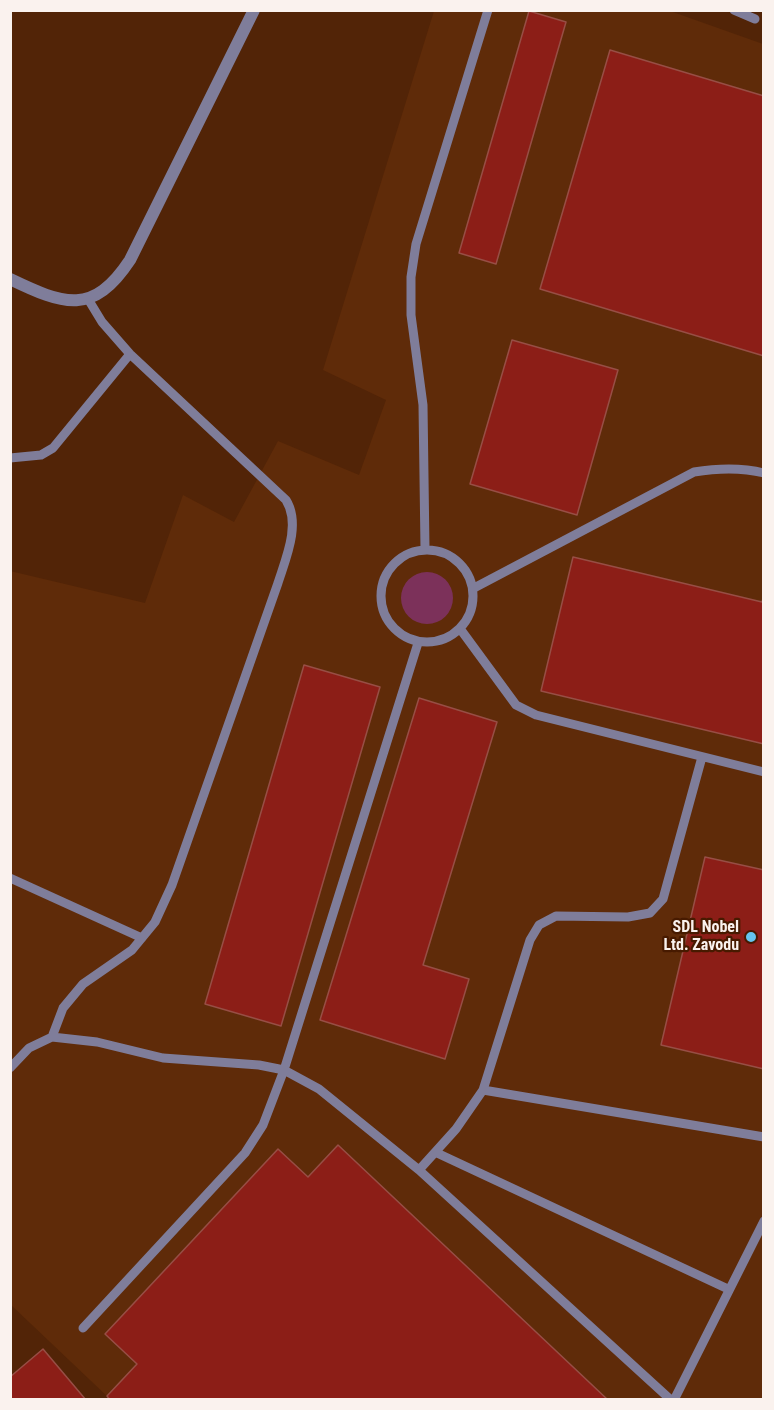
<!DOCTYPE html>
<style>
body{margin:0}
#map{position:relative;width:774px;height:1410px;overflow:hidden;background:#522407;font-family:"Roboto Condensed",sans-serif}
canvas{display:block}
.frame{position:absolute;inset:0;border:12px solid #faf2ee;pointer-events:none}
</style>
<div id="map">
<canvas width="774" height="1410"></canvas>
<div class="frame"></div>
</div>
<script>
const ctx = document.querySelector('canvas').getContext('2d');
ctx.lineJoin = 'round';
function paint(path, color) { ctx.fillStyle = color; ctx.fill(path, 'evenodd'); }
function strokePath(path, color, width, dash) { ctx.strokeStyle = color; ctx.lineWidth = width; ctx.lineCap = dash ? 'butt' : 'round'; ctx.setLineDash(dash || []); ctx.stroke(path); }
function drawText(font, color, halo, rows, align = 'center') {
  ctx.font = font + ' "Roboto Condensed",sans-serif'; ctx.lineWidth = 4.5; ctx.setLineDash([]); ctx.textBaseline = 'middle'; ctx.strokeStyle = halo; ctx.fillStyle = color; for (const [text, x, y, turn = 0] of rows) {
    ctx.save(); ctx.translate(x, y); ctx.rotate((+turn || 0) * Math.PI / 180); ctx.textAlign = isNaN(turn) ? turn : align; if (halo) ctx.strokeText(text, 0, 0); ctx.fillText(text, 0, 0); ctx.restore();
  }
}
paint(new Path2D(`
 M 434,11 L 670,11 L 763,44 L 763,1399 L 110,1399 L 11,1305 L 10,571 L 145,603 L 183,495 L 234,522 L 278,441 L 359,475 L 386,400 L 323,370 Z`), '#5f2b09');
paint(new Path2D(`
 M401 598a26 26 0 1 1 52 0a26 26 0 1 1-52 0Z`), '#7c315a');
const building = new Path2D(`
 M 529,11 L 566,22 L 496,264 L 459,253 Z
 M 610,50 L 764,96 L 764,356 L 540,289 Z
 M 512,340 L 618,370 L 577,515 L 470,484 Z
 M 573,557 L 762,602 L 764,595 L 764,744 L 541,691 Z
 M 304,665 L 380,687 L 281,1026 L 205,1004 Z
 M 419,698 L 497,722 L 423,965 L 469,979 L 445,1059 L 320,1020 Z
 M 705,857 L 764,870 L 764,1069 L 661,1045 Z
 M 338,1145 L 608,1400 L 110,1400 L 107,1396 L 137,1364 L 105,1334 L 278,1149 L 308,1177 Z
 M 43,1349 L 86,1400 L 10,1400 L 10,1377 Z`);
paint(building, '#8c1e17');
strokePath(building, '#974e45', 1.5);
strokePath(new Path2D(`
 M 734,10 L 755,19
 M 10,458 L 41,455 L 53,448 L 130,354
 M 425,549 L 423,405 L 411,315 L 411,277 L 416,244 L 488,10
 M381 596a46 46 0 1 1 92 0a46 46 0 1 1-92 0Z
 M 474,588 L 694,472 C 718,468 740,467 764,473
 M 461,630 L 516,705 L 536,715 L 764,772
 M 10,878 L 142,938
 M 52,1037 L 97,1042 L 163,1058 L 259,1065 L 284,1070 L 319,1089 L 419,1170 L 671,1400
 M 10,1068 L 29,1048 L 52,1037 L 63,1008 L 83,984 L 132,950 L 155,922 L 172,885 L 278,583 C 286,558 301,524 286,500 L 130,354 L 102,322 L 88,299
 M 483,1090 L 764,1137
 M 437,1153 L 728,1289
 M 419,1170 L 456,1129 L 483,1090 L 530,940 L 539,925 L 556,916 L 628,917 L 650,913 L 663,899 L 702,757
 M 83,1328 L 245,1153 L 263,1125 L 284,1070 L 418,643
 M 674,1400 L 764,1221`), '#7f7d9a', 9);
strokePath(new Path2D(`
 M 10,279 C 64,305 93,316 130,260 L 254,10`), '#7f7d9a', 12);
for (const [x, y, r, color] of [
 [751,937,6,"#65c5ee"]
]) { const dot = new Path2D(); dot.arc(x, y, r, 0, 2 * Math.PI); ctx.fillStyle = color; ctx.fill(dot); strokePath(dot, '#471a00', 2); }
drawText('bold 16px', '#faf2ee', '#471a00', [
 ["SDL Nobel",739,928],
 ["Ltd. Zavodu",739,946]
], 'right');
</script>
